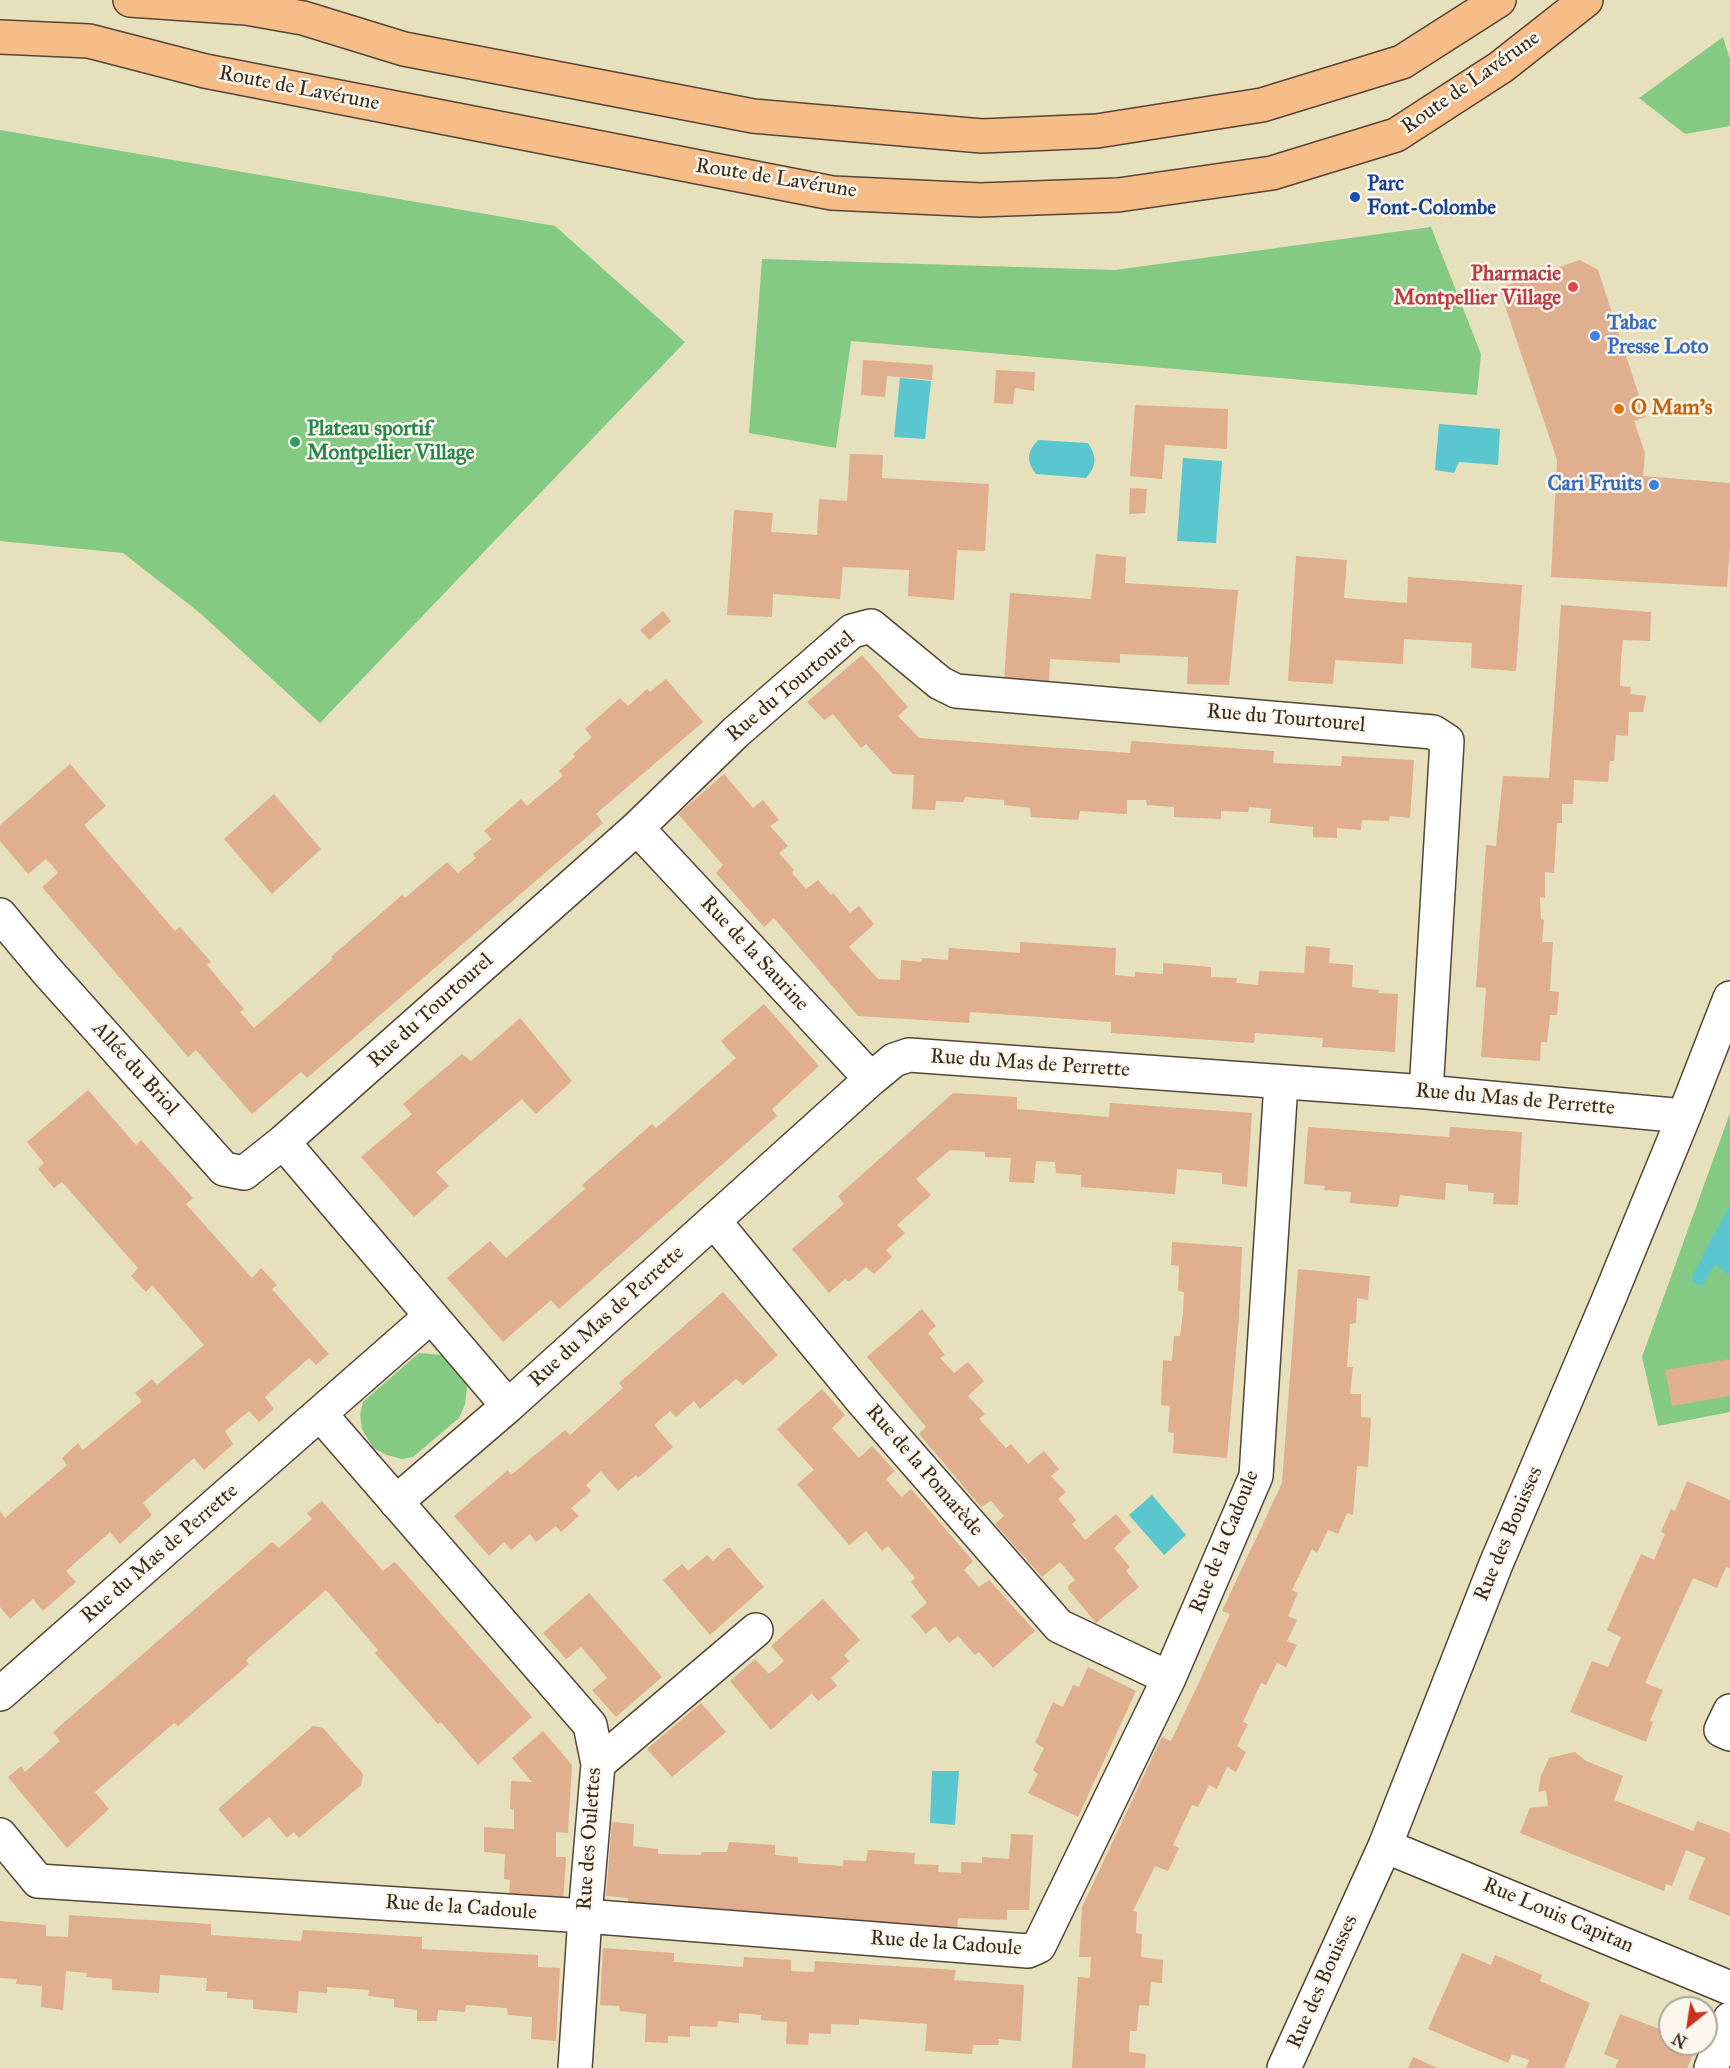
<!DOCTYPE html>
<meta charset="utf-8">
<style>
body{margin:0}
#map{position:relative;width:1730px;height:2068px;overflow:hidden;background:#e7e0bc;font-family:"IM FELL Great Primer",serif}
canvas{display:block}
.north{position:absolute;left:1658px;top:1996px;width:60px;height:60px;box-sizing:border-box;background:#fbf7ec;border:2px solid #aea59a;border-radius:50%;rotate:210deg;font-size:16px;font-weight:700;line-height:24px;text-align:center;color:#3b2a1e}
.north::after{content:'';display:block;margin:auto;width:21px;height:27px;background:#c8321e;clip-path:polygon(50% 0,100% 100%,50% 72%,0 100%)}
</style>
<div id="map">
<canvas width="1730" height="2068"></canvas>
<div class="north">N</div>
</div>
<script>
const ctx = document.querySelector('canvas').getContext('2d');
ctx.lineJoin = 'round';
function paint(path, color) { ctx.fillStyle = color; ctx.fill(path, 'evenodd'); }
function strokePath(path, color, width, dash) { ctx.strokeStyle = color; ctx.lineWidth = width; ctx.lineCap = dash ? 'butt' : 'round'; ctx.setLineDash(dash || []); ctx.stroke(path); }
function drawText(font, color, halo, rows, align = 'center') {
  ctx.font = font + ' "IM FELL Great Primer",serif'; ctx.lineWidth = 5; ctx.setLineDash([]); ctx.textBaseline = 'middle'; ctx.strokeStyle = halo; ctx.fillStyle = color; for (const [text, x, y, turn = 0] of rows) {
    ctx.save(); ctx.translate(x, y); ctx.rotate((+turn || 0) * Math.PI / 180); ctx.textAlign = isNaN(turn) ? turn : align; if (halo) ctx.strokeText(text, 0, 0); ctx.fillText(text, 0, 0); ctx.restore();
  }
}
paint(new Path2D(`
 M 1723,37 L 1730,59 L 1730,126 L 1685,134 L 1639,98 Z
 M 0,130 L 555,226 L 685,342 L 320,723 L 200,613 L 123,553 L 0,541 Z
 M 1431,227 L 1481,354 L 1477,395 L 851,341 L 836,448 L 749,433 L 762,259 L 1115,270 Z
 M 1730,1113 L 1730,1412 L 1658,1426 L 1642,1357 Z
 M 419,1353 L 442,1355 L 453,1360 L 462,1371 L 467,1387 L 465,1404 L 459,1418 L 413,1457 L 402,1459 L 387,1455 L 373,1448 L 362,1429 L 360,1415 L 363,1402 Z`), '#85ca84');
paint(new Path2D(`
 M 900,378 L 931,381 L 925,439 L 894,437 Z
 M 1439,424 L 1500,429 L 1498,465 L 1459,462 L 1454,473 L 1435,470 Z
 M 1038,440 L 1088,443 C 1097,457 1097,466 1086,478 L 1036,474 C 1026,461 1027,452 1038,440 Z
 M 1183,458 L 1222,461 L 1216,543 L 1177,541 Z
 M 1730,1205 L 1730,1275 L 1702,1256 Z
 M 1152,1495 L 1186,1535 L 1164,1555 L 1129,1515 Z
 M 932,1771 L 959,1771 L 955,1825 L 930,1823 Z`), '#5ac7ce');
strokePath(new Path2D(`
 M 1699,1278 L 1730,1223`), '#5ac7ce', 14);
paint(new Path2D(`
 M 1580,260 L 1598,270 L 1646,417 L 1634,421 L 1645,453 L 1643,476 L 1730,483 L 1730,546 L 1727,587 L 1551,577 L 1557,460 L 1499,288 Z
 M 863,360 L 933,365 L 932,380 L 887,376 L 885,397 L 861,395 Z
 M 996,370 L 1035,372 L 1034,391 L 1015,388 L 1013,404 L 994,403 Z
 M 1135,405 L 1228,409 L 1227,449 L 1165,445 L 1162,479 L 1130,476 Z
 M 850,454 L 883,455 L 882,478 L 989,484 L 985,551 L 957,550 L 954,600 L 908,596 L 909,570 L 843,567 L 840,599 L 773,594 L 772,617 L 727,615 L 734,510 L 773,513 L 771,532 L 817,535 L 819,499 L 847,501 Z
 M 1130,488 L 1147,489 L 1145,513 L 1129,514 Z
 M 1096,554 L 1126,557 L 1125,583 L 1238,590 L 1229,685 L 1187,684 L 1188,657 L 1120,654 L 1120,663 L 1050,659 L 1049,682 L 1004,680 L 1010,593 L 1091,599 Z
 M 1296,556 L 1347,560 L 1344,598 L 1407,603 L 1408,577 L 1522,585 L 1516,671 L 1471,668 L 1472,643 L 1404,639 L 1403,664 L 1335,660 L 1333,684 L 1288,681 Z
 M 1561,605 L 1651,612 L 1650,641 L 1623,640 L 1621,660 L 1620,686 L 1631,687 L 1630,694 L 1646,696 L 1643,712 L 1629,712 L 1628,736 L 1616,735 L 1614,761 L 1610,761 L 1608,782 L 1574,780 L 1573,804 L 1562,804 L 1562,823 L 1557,823 L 1554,873 L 1545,872 L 1545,898 L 1540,897 L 1541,919 L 1544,920 L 1542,942 L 1553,942 L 1550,991 L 1559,992 L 1557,1015 L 1550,1015 L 1547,1042 L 1541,1042 L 1540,1061 L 1481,1057 L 1486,988 L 1476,987 L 1486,845 L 1496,846 L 1503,776 L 1549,778 Z
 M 663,611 L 671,621 L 649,640 L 640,630 Z
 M 862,655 L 908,707 L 898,716 L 919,738 L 1130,753 L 1131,741 L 1203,746 L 1274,751 L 1273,763 L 1316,765 L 1341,766 L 1342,756 L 1414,760 L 1410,818 L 1390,816 L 1389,821 L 1362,820 L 1361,830 L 1337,828 L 1337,838 L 1313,837 L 1313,827 L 1270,823 L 1271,809 L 1249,807 L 1248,812 L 1221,811 L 1221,819 L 1174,817 L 1174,807 L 1147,805 L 1146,800 L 1127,800 L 1127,814 L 1080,811 L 1078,820 L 1031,817 L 1030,808 L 1004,805 L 1004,800 L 965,797 L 963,802 L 936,801 L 935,810 L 912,809 L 914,775 L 893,774 L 866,744 L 861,748 L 833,714 L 824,720 L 807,702 Z
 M 666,679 L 703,722 L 596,814 L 603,823 L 307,1078 L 301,1072 L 252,1114 L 196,1050 L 188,1057 L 42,887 L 58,873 L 52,865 L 46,859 L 28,874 L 0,841 L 0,825 L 70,764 L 106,806 L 84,825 L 175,931 L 180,927 L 211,962 L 207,965 L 244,1009 L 240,1012 L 254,1028 L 333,959 L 331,957 L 402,895 L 405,898 L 447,862 L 458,873 L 476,858 L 473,854 L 492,839 L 484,831 L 521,799 L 527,806 L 563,776 L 559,771 L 575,757 L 573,754 L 592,737 L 585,729 L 620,698 L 628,706 L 647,689 L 650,692 Z
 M 724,774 L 753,808 L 763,800 L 779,820 L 770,826 L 788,846 L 779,853 L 794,870 L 792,873 L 806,889 L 818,880 L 831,895 L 833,893 L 850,913 L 859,906 L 874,924 L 849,947 L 878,979 L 900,980 L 901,960 L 922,962 L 922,958 L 948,960 L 949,948 L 1020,953 L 1020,942 L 1116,948 L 1115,975 L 1135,977 L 1135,972 L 1163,974 L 1163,963 L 1211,967 L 1211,977 L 1237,978 L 1236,983 L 1258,985 L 1259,971 L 1304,973 L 1306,946 L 1330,948 L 1329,963 L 1353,965 L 1352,987 L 1379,990 L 1378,993 L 1398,994 L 1395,1052 L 1322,1047 L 1323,1038 L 1255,1033 L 1254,1043 L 1111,1033 L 1111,1022 L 970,1012 L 969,1023 L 858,1016 L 774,918 L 764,927 L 716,873 L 723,865 L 678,814 Z
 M 274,794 L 321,849 L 272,894 L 224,839 Z
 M 764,1004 L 819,1066 L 772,1109 L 777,1116 L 559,1309 L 551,1300 L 503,1342 L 447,1278 L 490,1241 L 506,1258 L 585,1189 L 582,1185 L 652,1124 L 656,1128 L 736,1058 L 721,1041 Z
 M 520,1018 L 572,1081 L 536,1114 L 522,1099 L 436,1172 L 449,1186 L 414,1217 L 361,1157 L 412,1114 L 403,1104 L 430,1081 L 462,1054 L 471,1061 Z
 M 88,1090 L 136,1145 L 141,1140 L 193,1198 L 186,1204 L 252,1278 L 261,1268 L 277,1285 L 272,1289 L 329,1354 L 316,1365 L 309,1358 L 265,1397 L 274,1409 L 259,1422 L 249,1411 L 225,1431 L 233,1444 L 204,1470 L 194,1458 L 143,1503 L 152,1515 L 120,1544 L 110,1532 L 66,1571 L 76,1582 L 43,1611 L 33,1599 L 10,1619 L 0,1607 L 0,1511 L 5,1518 L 67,1465 L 62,1458 L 78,1443 L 83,1450 L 142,1401 L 135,1393 L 152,1379 L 157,1385 L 204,1345 L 152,1285 L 146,1292 L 131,1276 L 138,1268 L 62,1182 L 54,1188 L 38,1169 L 44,1163 L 27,1142 Z
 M 953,1093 L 1017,1097 L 1017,1109 L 1109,1117 L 1110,1103 L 1252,1113 L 1247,1187 L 1222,1184 L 1222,1173 L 1177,1169 L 1175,1194 L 1081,1187 L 1081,1175 L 1056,1173 L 1055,1162 L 1036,1161 L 1034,1183 L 1009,1182 L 1011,1158 L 985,1157 L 985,1152 L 950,1150 L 916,1179 L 931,1195 L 897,1225 L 905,1233 L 886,1250 L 892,1257 L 874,1274 L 866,1267 L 849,1282 L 845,1279 L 829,1293 L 792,1249 L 844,1204 L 838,1196 Z
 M 1308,1127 L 1449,1137 L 1450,1127 L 1522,1132 L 1518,1205 L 1493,1204 L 1494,1193 L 1468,1191 L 1468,1185 L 1446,1183 L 1445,1200 L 1400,1195 L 1398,1207 L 1350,1203 L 1351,1192 L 1324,1190 L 1325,1186 L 1304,1184 Z
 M 1172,1242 L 1242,1247 L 1239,1317 L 1227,1458 L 1173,1453 L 1174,1433 L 1168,1432 L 1170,1406 L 1161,1405 L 1163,1360 L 1172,1361 L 1174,1336 L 1180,1336 L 1183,1313 L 1184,1292 L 1178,1291 L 1179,1266 L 1171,1265 Z
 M 1298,1269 L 1370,1276 L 1368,1300 L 1357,1298 L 1356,1323 L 1350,1324 L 1347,1367 L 1353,1367 L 1350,1394 L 1361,1394 L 1361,1417 L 1371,1418 L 1368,1467 L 1357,1466 L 1353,1515 L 1347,1513 L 1338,1534 L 1328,1530 L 1317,1553 L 1312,1549 L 1292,1590 L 1298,1593 L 1288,1616 L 1297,1620 L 1287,1641 L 1297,1645 L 1286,1667 L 1277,1663 L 1266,1685 L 1261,1683 L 1243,1722 L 1248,1724 L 1237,1746 L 1246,1752 L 1236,1772 L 1227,1767 L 1217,1789 L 1209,1785 L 1198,1807 L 1192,1805 L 1173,1845 L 1179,1848 L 1168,1871 L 1155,1866 L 1133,1911 L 1137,1912 L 1136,1933 L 1142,1934 L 1141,1957 L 1163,1960 L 1162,1983 L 1151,1982 L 1149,2006 L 1139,2005 L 1137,2031 L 1130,2031 L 1129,2052 L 1146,2054 L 1145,2068 L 1072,2068 L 1078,1977 L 1090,1978 L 1091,1957 L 1079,1957 L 1082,1907 L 1162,1737 L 1171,1741 L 1201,1678 L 1230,1614 L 1222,1611 L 1282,1483 Z
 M 723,1292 L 778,1355 L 743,1385 L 736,1379 L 700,1409 L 694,1401 L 676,1417 L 670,1411 L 654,1425 L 673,1447 L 638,1478 L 636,1475 L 618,1491 L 601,1471 L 586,1485 L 591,1491 L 571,1508 L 579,1516 L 561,1532 L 556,1526 L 536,1542 L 530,1534 L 511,1550 L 504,1542 L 489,1556 L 454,1516 L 508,1470 L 511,1475 L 565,1430 L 570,1435 L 623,1388 L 619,1383 Z
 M 922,1309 L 936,1326 L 928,1333 L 945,1355 L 940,1358 L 954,1373 L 968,1362 L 984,1381 L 968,1396 L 985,1414 L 979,1419 L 1006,1448 L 1011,1444 L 1028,1464 L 1044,1451 L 1059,1469 L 1051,1476 L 1066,1492 L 1058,1499 L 1076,1520 L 1072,1524 L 1085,1540 L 1116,1514 L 1131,1532 L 1114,1548 L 1130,1567 L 1126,1571 L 1139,1587 L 1096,1623 L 1068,1589 L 1068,1586 L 1075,1580 L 1060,1562 L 1042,1577 L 995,1524 L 1004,1516 L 991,1501 L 981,1507 L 919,1434 L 926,1427 L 867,1357 Z
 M 1730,1359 L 1730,1396 L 1672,1406 L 1665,1370 Z
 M 822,1389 L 845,1415 L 832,1428 L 859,1458 L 872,1446 L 895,1471 L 886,1479 L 896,1491 L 902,1497 L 911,1489 L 973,1561 L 964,1570 L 979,1587 L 989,1580 L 1035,1631 L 993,1668 L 979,1652 L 975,1655 L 958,1636 L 949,1643 L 935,1626 L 926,1634 L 911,1616 L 927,1603 L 911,1582 L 915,1578 L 888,1546 L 882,1551 L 866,1531 L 849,1545 L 797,1484 L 814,1470 L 777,1429 Z
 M 1687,1481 L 1730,1500 L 1730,1569 L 1726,1567 L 1717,1588 L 1693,1578 L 1645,1683 L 1663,1690 L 1650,1721 L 1653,1722 L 1646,1742 L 1570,1712 L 1592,1661 L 1608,1667 L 1621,1637 L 1607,1630 L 1641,1554 L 1654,1560 L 1665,1534 L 1661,1532 L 1671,1509 L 1675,1511 Z
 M 322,1501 L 383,1571 L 394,1562 L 396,1563 L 532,1717 L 478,1765 L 441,1722 L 438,1724 L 375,1653 L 378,1650 L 326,1590 L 246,1660 L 249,1664 L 178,1726 L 174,1723 L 95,1792 L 109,1809 L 67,1848 L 8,1777 L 21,1766 L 25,1772 L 60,1741 L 53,1732 L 272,1542 L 279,1548 L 312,1519 L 307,1513 Z
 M 727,1548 L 730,1548 L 764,1587 L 710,1635 L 663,1580 L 682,1564 L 688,1571 L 707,1555 L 713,1561 Z
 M 589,1593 L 662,1677 L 616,1717 L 592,1690 L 607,1678 L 594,1662 L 581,1647 L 566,1659 L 543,1633 Z
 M 823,1599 L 860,1640 L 844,1655 L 849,1661 L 831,1678 L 837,1686 L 818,1701 L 812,1693 L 771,1730 L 730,1681 L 755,1659 L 769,1674 L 775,1669 L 784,1661 L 771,1646 Z
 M 1088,1667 L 1136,1691 L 1078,1817 L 1028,1793 L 1038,1774 L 1033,1770 L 1044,1748 L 1035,1743 L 1053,1702 L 1063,1707 L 1073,1685 L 1079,1687 Z
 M 701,1703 L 726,1732 L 672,1777 L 647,1749 Z
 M 313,1726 L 323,1728 L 363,1774 L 361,1785 L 299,1838 L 294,1832 L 287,1838 L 269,1817 L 243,1838 L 218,1809 Z
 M 543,1731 L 572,1765 L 568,1833 L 556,1832 L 556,1857 L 566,1857 L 563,1903 L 509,1899 L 510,1880 L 504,1879 L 505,1854 L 484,1852 L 484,1827 L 514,1829 L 514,1810 L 510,1809 L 511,1781 L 532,1782 L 512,1758 Z
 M 1575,1752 L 1586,1761 L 1623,1776 L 1614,1800 L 1693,1831 L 1697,1821 L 1730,1833 L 1730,1916 L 1688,1899 L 1705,1858 L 1686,1850 L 1672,1886 L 1666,1884 L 1664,1891 L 1520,1833 L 1530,1808 L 1548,1806 L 1546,1790 L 1538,1792 L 1541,1776 L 1549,1758 Z
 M 612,1822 L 634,1824 L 633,1846 L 658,1849 L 658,1854 L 701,1855 L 702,1852 L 727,1852 L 729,1842 L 775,1845 L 775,1855 L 798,1857 L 798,1863 L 843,1866 L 843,1860 L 866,1861 L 868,1850 L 915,1853 L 914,1864 L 939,1865 L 938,1872 L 961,1873 L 961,1862 L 982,1863 L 982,1857 L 1009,1859 L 1011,1834 L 1033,1835 L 1029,1910 L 1007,1910 L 1007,1920 L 958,1918 L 957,1928 L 628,1909 L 628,1898 L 606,1896 Z
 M 69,1915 L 211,1924 L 211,1935 L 301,1941 L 303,1930 L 422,1937 L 422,1949 L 538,1955 L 538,1967 L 560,1968 L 556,2041 L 531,2039 L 532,2017 L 508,2015 L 507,2008 L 466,2005 L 465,2012 L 438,2010 L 437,2021 L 417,2021 L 417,2010 L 394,2007 L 394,1999 L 368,1996 L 369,1990 L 327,1987 L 327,1993 L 299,1991 L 297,2013 L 253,2009 L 253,2000 L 227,1998 L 227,1992 L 206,1991 L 207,1978 L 160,1975 L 159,1993 L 112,1990 L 112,1979 L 86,1977 L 87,1973 L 66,1971 L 63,2010 L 41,2007 L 42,1986 L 16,1984 L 17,1979 L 0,1978 L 0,1921 L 46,1925 L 46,1936 L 68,1937 Z
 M 603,1948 L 674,1953 L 674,1962 L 743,1967 L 744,1957 L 791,1960 L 791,1971 L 814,1972 L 815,1961 L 956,1970 L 954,1980 L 1024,1985 L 1021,2041 L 998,2039 L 999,2045 L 973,2045 L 972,2054 L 925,2051 L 927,2024 L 859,2019 L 859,2025 L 831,2024 L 831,2034 L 809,2033 L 808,2045 L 786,2044 L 787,2022 L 761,2020 L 761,2015 L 739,2013 L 739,2023 L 718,2021 L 717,2027 L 690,2026 L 690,2037 L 668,2036 L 668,2043 L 645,2042 L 646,2014 L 620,2011 L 619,2006 L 600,2005 Z
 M 1462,1953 L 1491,1965 L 1495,1955 L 1542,1975 L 1540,1981 L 1590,2003 L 1564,2068 L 1526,2068 L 1529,2060 L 1512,2054 L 1508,2063 L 1428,2029 Z
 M 1620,2014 L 1670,2033 L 1670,2044 L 1697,2044 L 1687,2068 L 1615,2068 L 1619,2060 L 1604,2054 Z
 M 1413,2057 L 1438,2068 L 1408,2068 Z`), '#dfaf90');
const minor = new Path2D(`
 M 637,828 L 871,1079
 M 0,915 L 46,970 L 224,1169 L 244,1173 L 283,1142
 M 714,1221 L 865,1404 L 1059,1626 L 1169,1678
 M 508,1406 L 283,1142 L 637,828 L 736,732 L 852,631 L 871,626 L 940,683 L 956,691 L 1433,732 L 1447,741 L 1426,1092
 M 321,1415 L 590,1725 L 598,1764 L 585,1916 L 575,2068
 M 396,1502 L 508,1406 L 871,1079 L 894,1060 L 909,1055 L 1426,1092 L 1684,1116
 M 0,1694 L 430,1317
 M 1730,1711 L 1721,1730 L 1730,1734
 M 598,1764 L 756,1630
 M 0,1835 L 38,1881 L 585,1916 L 1028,1951 L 1039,1946 L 1169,1678 L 1256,1476 L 1281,1083
 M 1385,1846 L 1730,1988
 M 1284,2068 L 1385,1846 L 1496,1564 L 1608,1301 L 1684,1116 L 1730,998
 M 1711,2068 L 1730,2019`);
const major = new Path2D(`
 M 130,0 L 246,8 L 303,18 L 404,49 L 753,116 L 982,136 L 1097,131 L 1262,105 L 1402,62 L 1499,0
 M 0,37 L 89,41 L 205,71 L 832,193 L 980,200 L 1118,195 L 1272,173 L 1396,135 L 1501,67 L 1586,0`);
strokePath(minor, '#554536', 36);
strokePath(major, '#554536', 36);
strokePath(minor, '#fff', 33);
strokePath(major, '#f7bd88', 33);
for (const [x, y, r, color] of [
 [1355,197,6,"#1a4fb4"],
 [1573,287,6,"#e0444e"],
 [1595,336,6,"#3f7fe0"],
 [1619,409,6,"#e8710a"],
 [295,442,6,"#2e9e5b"],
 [1654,485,6,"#3f7fe0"]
]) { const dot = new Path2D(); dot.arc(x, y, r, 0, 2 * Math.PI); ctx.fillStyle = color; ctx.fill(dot); strokePath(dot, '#fbf7ec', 2); }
drawText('21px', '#3b2a1e', '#fbf7ec', [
 ["Route de Lavérune",1471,83,-35],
 ["Route de Lavérune",299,89,11],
 ["Route de Lavérune",776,179,9],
 ["Rue du Tourtourel",791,687,-40],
 ["Rue du Tourtourel",1286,719,5],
 ["Rue de la Saurine",754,954,47],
 ["Rue du Tourtourel",431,1011,-42],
 ["Rue du Mas de Perrette",1030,1064,4],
 ["Allée du Briol",135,1069,48],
 ["Rue du Mas de Perrette",1515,1100,5],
 ["Rue du Mas de Perrette",607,1317,-42],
 ["Rue de la Pomarède",924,1471,49],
 ["Rue des Bouisses",1509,1534,-67],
 ["Rue de la Cadoule",1225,1542,-68],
 ["Rue du Mas de Perrette",160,1554,-41],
 ["Rue des Oulettes",590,1839,-86],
 ["Rue de la Cadoule",461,1908,4],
 ["Rue Louis Capitan",1558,1916,23],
 ["Rue de la Cadoule",946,1944,4],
 ["Rue des Bouisses",1323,1982,-66]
]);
drawText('bold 21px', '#164399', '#fbf7ec', [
 ["Parc",1367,185],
 ["Font-Colombe",1367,209]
], 'left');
drawText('bold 21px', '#be3a42', '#fbf7ec', [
 ["Pharmacie",1561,275],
 ["Montpellier Village",1561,299]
], 'right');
drawText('bold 21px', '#366cbe', '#fbf7ec', [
 ["Tabac",1607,324],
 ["Presse Loto",1607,348],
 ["Cari Fruits",1642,485,"right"]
], 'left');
drawText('bold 21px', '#c56008', '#fbf7ec', [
 ["O Mam's",1631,409]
], 'left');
drawText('bold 21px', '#27864d', '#fbf7ec', [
 ["Plateau sportif",307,430],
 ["Montpellier Village",307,454]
], 'left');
</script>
